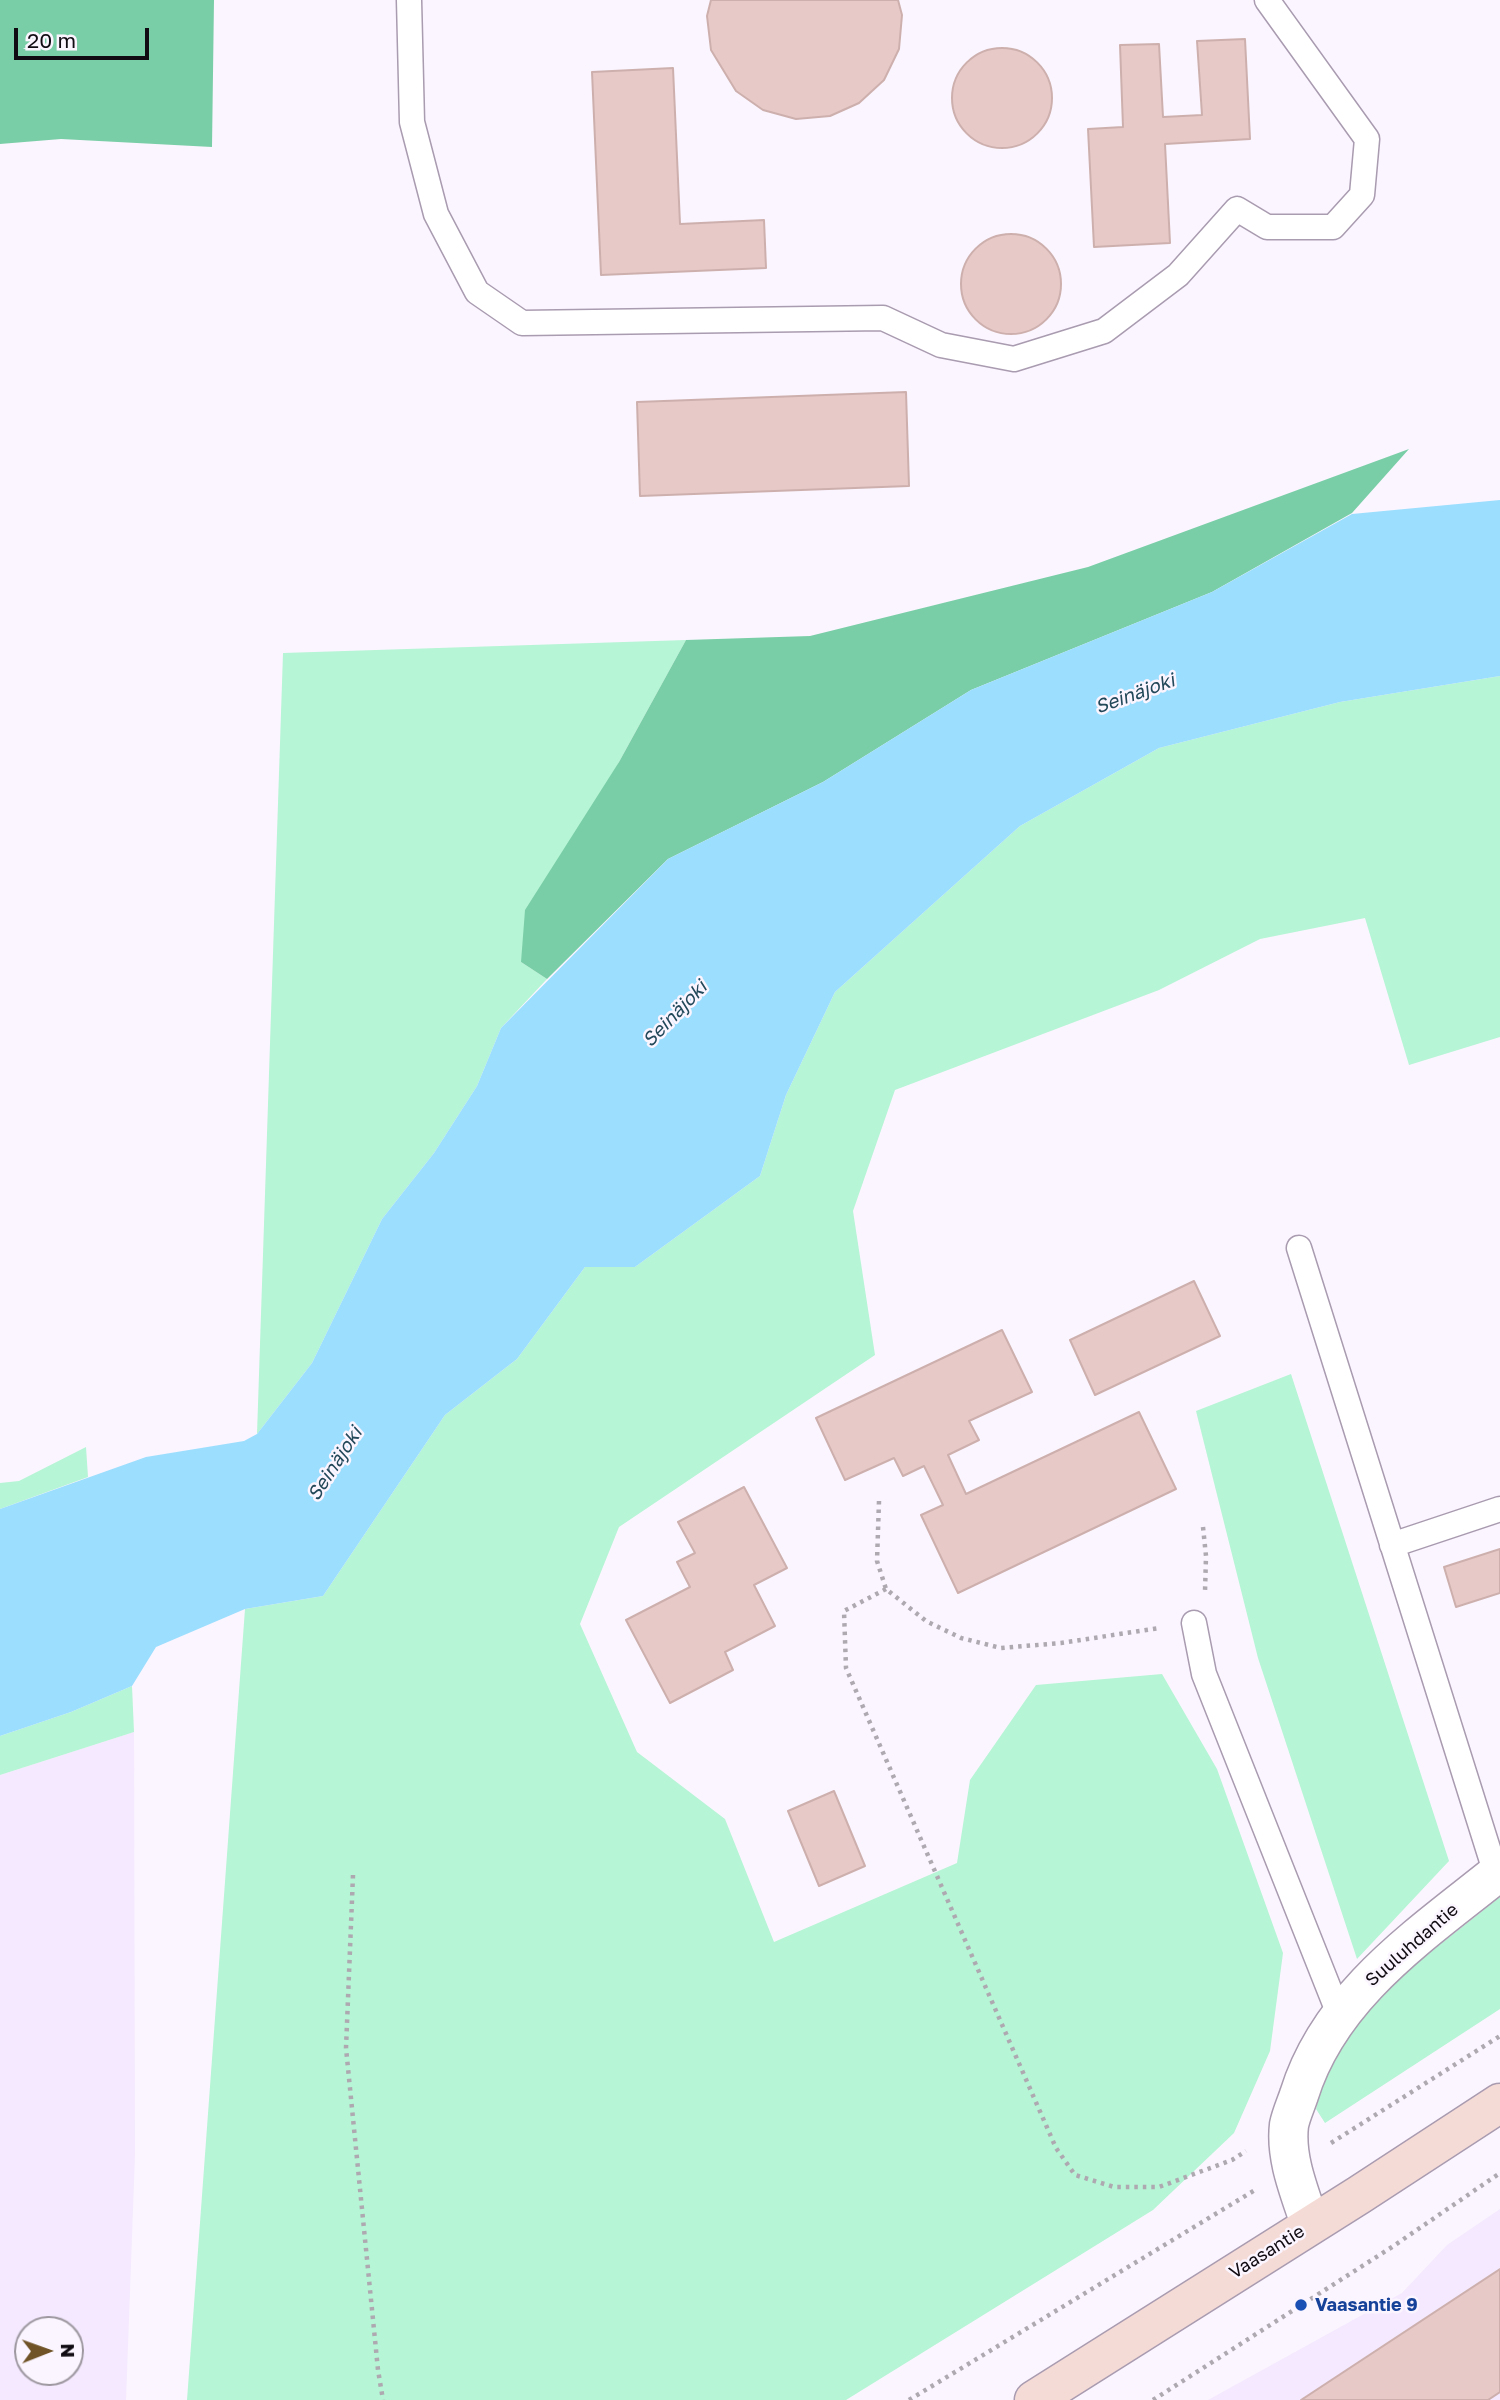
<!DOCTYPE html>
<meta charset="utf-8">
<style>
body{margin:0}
#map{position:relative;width:1500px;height:2400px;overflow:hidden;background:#fbf5ff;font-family:"Golos Text",sans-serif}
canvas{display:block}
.north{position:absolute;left:14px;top:2316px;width:70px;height:70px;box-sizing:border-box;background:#fbf5ff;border:2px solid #9d97a0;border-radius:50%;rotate:89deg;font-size:19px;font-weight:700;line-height:28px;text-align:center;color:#100b12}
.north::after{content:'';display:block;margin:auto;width:24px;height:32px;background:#705427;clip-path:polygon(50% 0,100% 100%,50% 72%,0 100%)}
.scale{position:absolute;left:14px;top:28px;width:135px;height:32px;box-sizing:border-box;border:4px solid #100b12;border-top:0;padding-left:9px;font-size:21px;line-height:24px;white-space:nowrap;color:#100b12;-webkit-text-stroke:5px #fbf5ff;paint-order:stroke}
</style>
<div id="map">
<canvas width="1500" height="2400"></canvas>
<div class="north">N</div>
<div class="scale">20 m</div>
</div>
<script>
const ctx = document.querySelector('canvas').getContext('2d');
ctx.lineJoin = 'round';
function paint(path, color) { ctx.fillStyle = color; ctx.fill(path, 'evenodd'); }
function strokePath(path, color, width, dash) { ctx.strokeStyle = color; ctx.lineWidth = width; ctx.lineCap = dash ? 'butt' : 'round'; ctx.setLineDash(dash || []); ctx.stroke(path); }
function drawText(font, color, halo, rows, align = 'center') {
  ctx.font = font + ' "Golos Text",sans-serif'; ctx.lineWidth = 5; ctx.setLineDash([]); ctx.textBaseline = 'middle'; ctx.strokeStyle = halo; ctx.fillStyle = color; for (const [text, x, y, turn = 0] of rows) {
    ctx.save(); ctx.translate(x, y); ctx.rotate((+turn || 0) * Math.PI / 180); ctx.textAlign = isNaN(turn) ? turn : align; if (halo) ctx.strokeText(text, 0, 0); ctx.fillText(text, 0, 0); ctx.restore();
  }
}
paint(new Path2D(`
 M 134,1732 L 135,2154 L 126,2400 L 0,2400 L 0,1775 ZM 28,2330 L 70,2330 L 70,2372 L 28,2372 Z
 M 1500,2209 L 1500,2400 L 1208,2400 L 1402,2293 L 1447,2245 Z`), '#f4e9fe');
paint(new Path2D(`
 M 686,640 L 619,762 L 521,962 L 547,979 L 501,1028 L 477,1086 L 434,1153 L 382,1219 L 312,1363 L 257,1434 L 283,653 Z
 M 1500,676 L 1500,1037 L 1409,1065 L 1365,918 L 1260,939 L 1159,990 L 895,1090 L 853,1211 L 875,1355 L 619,1527 L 580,1624 L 637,1752 L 725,1819 L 774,1942 L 957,1863 L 970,1780 L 1036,1685 L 1162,1674 L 1217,1769 L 1283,1953 L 1270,2051 L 1234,2133 L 1153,2210 L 846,2400 L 187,2400 L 245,1609 L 323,1596 L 445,1415 L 517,1359 L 585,1267 L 635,1267 L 760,1176 L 786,1095 L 835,992 L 1020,826 L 1159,748 L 1340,702 Z
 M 1291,1374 L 1449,1861 L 1357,1959 L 1258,1658 L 1196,1411 Z
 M 86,1447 L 88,1477 L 0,1509 L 0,1483 L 19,1481 Z
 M 132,1686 L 134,1732 L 0,1775 L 0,1736 L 71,1712 Z
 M 1500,1897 L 1500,2009 L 1325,2123 L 1316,2109 L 1324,2076 L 1349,2029 L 1385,1988 Z`), '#b6f5d5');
paint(new Path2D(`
 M 0,0 L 214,0 L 212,147 L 61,139 L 0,144 Z
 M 1409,449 L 1352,513 L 1212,592 L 971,690 L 823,782 L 668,859 L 547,979 L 521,962 L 525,910 L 619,762 L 686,640 L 810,636 L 1088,567 Z`), '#7acea7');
paint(new Path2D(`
 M 1500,500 L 1500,676 L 1340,702 L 1159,748 L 1020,826 L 835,992 L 786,1095 L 760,1176 L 635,1267 L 585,1267 L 517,1359 L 445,1415 L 323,1596 L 245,1609 L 156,1647 L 132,1686 L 71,1712 L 0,1736 L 0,1509 L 146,1457 L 244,1441 L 257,1434 L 312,1363 L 382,1219 L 434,1153 L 477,1086 L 501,1028 L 668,859 L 823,782 L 971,690 L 1212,592 L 1352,514 Z`), '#9cdefe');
const building = new Path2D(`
 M 711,0 L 898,0 L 902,15 L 899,49 L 884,80 L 859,103 L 830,116 L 796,119 L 763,110 L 736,91 L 711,50 L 707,16 Z
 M 1245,39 L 1250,139 L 1165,144 L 1170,243 L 1094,247 L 1088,129 L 1123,127 L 1120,45 L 1159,44 L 1163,117 L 1202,115 L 1197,41 Z
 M952 98a50 50 0 1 1 100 0a50 50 0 1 1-100 0Z
 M 673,68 L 680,224 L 764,220 L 766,268 L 601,275 L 592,72 Z
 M961 284a50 50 0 1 1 100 0a50 50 0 1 1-100 0Z
 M 906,392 L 909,486 L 640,496 L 637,402 Z
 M 1194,1281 L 1220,1336 L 1095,1395 L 1070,1340 Z
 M 1002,1330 L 1032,1392 L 969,1421 L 979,1440 L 948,1455 L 966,1494 L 1139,1412 L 1176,1489 L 958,1593 L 921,1515 L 943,1505 L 924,1466 L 903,1476 L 894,1458 L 845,1480 L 816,1418 Z
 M 744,1487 L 787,1568 L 754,1585 L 775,1626 L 725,1652 L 733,1670 L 670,1703 L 626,1620 L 690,1587 L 677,1562 L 695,1553 L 678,1522 Z
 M 1500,1549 L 1500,1593 L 1456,1607 L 1444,1567 Z
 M 834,1791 L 865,1866 L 819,1886 L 788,1811 Z
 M 1500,2269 L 1500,2392 L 1488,2400 L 1301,2400 Z`);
paint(building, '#e7c9c7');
strokePath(building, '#cdb0ad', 2);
const service = new Path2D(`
 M 409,0 L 412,122 L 436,214 L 477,292 L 522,323 L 883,318 L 941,345 L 1014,359 L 1104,331 L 1178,275 L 1237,209 L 1267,227 L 1333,227 L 1362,195 L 1367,139 L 1267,0
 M 1299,1248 L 1496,1874
 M 1392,1545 L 1500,1509
 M 1194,1623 L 1204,1674 L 1339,2014`);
const minor = new Path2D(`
 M 1310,2224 C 1300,2193 1285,2159 1289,2125 C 1291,2115 1296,2104 1299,2095 C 1330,1994 1422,1934 1500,1871`);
const secondary = new Path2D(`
 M 1034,2400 L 1359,2195 L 1500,2103`);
strokePath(service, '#a99bb0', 27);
strokePath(minor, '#a99bb0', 41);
strokePath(secondary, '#a99bb0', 41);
strokePath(new Path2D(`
 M 879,1501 L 877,1561 L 886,1589 L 926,1621 L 961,1638 L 1001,1648 L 1061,1643 L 1159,1628
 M 1203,1527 L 1206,1556 L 1205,1592
 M 886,1589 L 844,1611 L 846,1668 L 1056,2148 L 1075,2175 L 1114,2187 L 1159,2187 L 1232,2160 L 1246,2151
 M 353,1875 L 346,2048 L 378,2370 L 383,2400
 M 1331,2143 L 1500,2036
 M 909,2400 L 1255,2190
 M 1153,2400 L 1392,2247 L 1500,2173`), '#aea8b1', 4.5, [3.5, 5]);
strokePath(service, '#fff', 24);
strokePath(minor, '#fff', 38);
strokePath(secondary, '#f5dbd6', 38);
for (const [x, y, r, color] of [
 [1301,2305,7,"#1a4fb4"]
]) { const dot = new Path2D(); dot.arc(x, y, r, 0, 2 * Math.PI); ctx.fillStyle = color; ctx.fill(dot); strokePath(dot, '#fbf5ff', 2.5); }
drawText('18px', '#100b12', '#fbf5ff', [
 ["Suuluhdantie",1412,1945,-41],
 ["Vaasantie",1267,2252,-32]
]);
drawText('bold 18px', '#164399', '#fbf5ff', [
 ["Vaasantie 9",1315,2305]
], 'left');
drawText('italic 19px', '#224859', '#fbf5ff', [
 ["Seinäjoki",1135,694,-20],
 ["Seinäjoki",675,1014,-46],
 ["Seinäjoki",335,1464,-57]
]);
</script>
